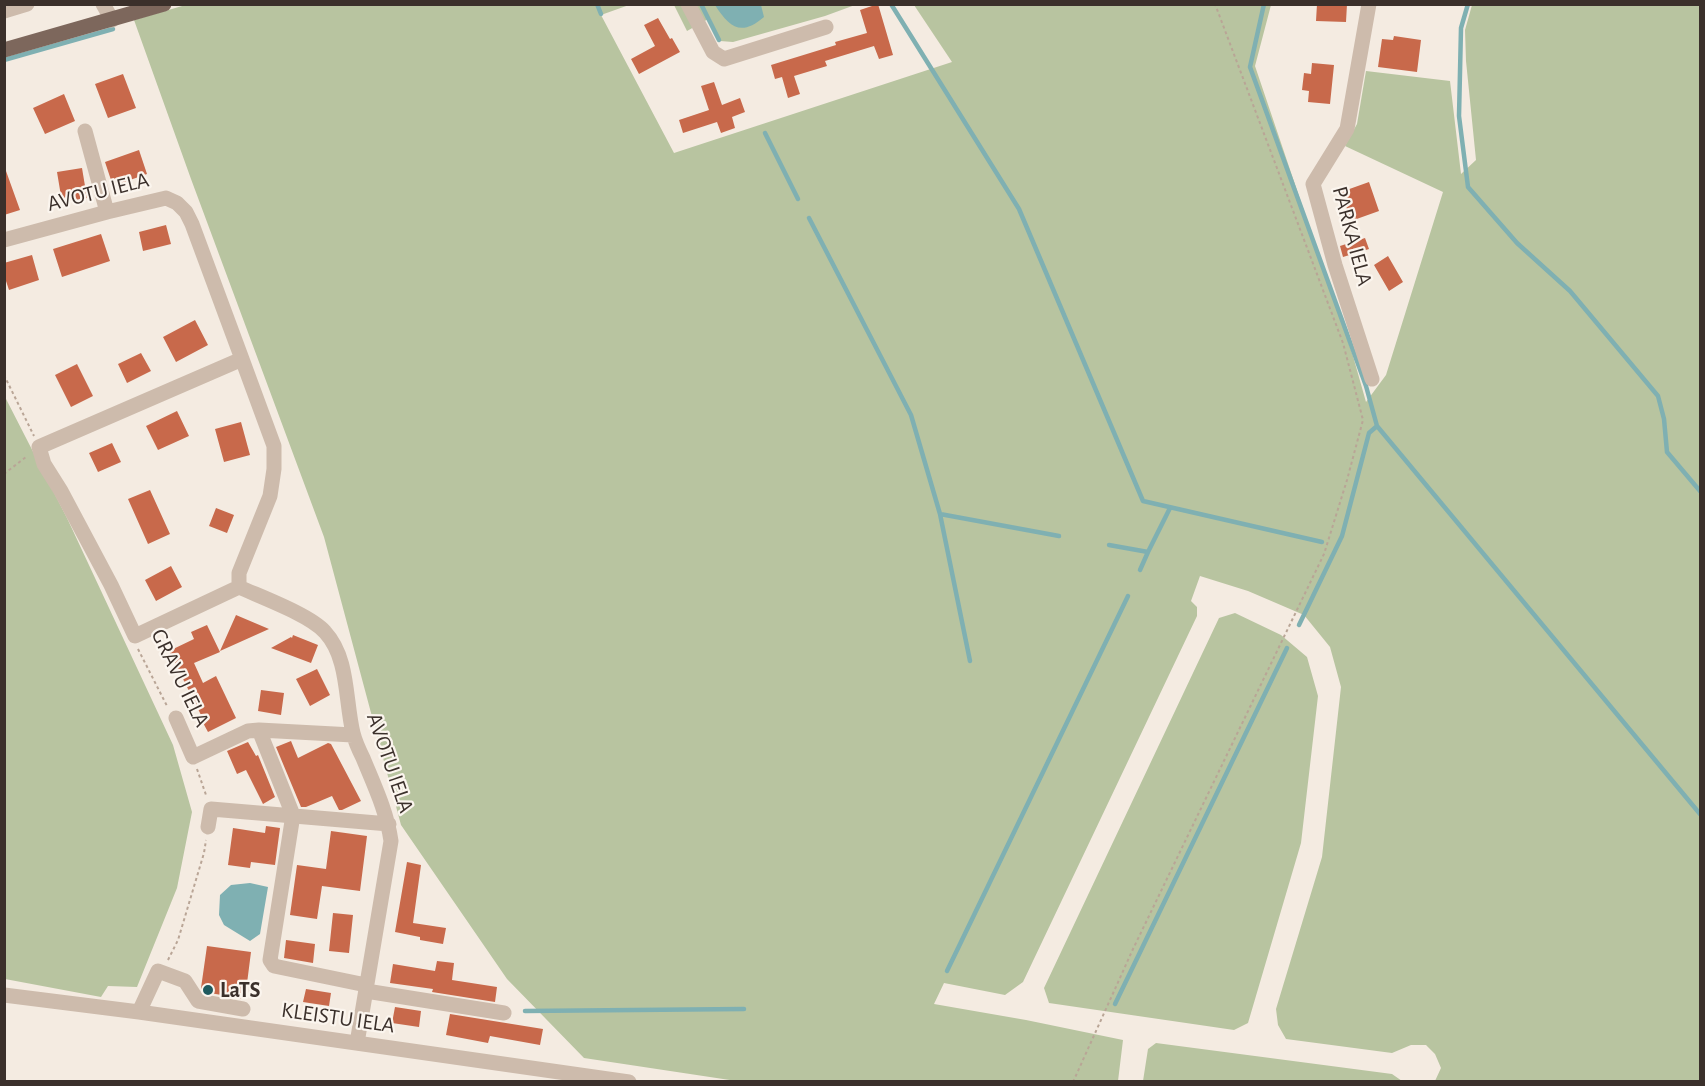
<!DOCTYPE html>
<style>
body{margin:0}
#map{position:relative;width:1705px;height:1086px;overflow:hidden;background:#f4ebe1;font-family:"Alegreya Sans",sans-serif}
canvas{display:block}
.frame{position:absolute;inset:0;border:6px solid #3b302b;pointer-events:none}
</style>
<div id="map">
<canvas width="1705" height="1086"></canvas>
<div class="frame"></div>
</div>
<script>
const ctx = document.querySelector('canvas').getContext('2d');
ctx.lineJoin = 'round';
function paint(path, color) { ctx.fillStyle = color; ctx.fill(path, 'evenodd'); }
function strokePath(path, color, width, dash) { ctx.strokeStyle = color; ctx.lineWidth = width; ctx.lineCap = dash ? 'butt' : 'round'; ctx.setLineDash(dash || []); ctx.stroke(path); }
function drawText(font, color, halo, rows, align = 'center') {
  ctx.font = font + ' "Alegreya Sans",sans-serif'; ctx.lineWidth = 4.5; ctx.setLineDash([]); ctx.textBaseline = 'middle'; ctx.strokeStyle = halo; ctx.fillStyle = color; for (const [text, x, y, turn = 0] of rows) {
    ctx.save(); ctx.translate(x, y); ctx.rotate((+turn || 0) * Math.PI / 180); ctx.textAlign = isNaN(turn) ? turn : align; if (halo) ctx.strokeText(text, 0, 0); ctx.fillText(text, 0, 0); ctx.restore();
  }
}
paint(new Path2D(`
 M 189,4 L 629,5 L 601,15 L 674,153 L 952,62 L 914,5 L 1271,5 L 1255,66 L 1353,356 L 1366,402 L 1386,375 L 1443,192 L 1345,146 L 1357,124 L 1366,71 L 1450,81 L 1461,174 L 1476,160 L 1466,61 L 1465,30 L 1472,5 L 1700,5 L 1700,1081 L 1435,1081 L 1441,1068 L 1435,1054 L 1426,1045 L 1411,1045 L 1392,1053 L 1286,1039 L 1278,1025 L 1276,1009 L 1322,857 L 1341,687 L 1330,647 L 1304,615 L 1248,591 L 1200,576 L 1191,601 L 1197,607 L 1197,616 L 1023,982 L 1005,995 L 944,983 L 934,1004 L 1026,1020 L 1123,1040 L 1118,1081 L 743,1082 L 584,1058 L 507,979 L 401,825 L 324,537 L 191,179 L 134,20 Z
 M 674,5 L 855,5 L 825,16 L 733,42 L 720,41 L 710,18 L 687,31 Z
 M 4,395 L 67,518 L 173,745 L 192,812 L 177,888 L 137,987 L 108,986 L 101,997 L 5,979 Z
 M 1235,613 L 1281,635 L 1307,657 L 1318,696 L 1301,843 L 1248,1023 L 1234,1030 L 1049,1003 L 1044,988 L 1219,618 Z
 M 1156,1043 L 1392,1074 L 1402,1081 L 1143,1081 L 1148,1049 Z`), '#b8c4a0');
paint(new Path2D(`
 M 715,5 L 761,5 L 764,17 C 741,37 729,27 715,5 Z
 M 250,883 L 268,887 L 260,934 L 250,941 L 224,925 L 219,915 L 220,895 L 231,885 Z`), '#7fb0b2');
strokePath(new Path2D(`
 M 597,4 L 601,14
 M 701,4 L 719,40
 M 891,4 L 1019,209 L 1143,501 L 1322,542
 M 1264,4 L 1250,67 L 1366,386 L 1377,426 L 1700,814
 M 1468,4 L 1461,28 L 1459,116 L 1468,187 L 1517,243 L 1570,291 L 1658,396 L 1664,419 L 1667,452 L 1700,491
 M 4,60 L 113,29
 M 765,133 L 798,199
 M 809,218 L 911,415 L 940,514 L 1059,536
 M 940,514 L 970,661
 M 1109,545 L 1148,552 L 1170,508
 M 1140,570 L 1148,552
 M 1299,625 L 1342,536 L 1369,433 L 1377,426
 M 947,971 L 1128,596
 M 1115,1004 L 1287,648
 M 525,1011 L 744,1009`), '#7fb0b2', 4.5);
paint(new Path2D(`
 M 878,4 L 893,55 L 879,59 L 874,46 L 825,61 L 827,66 L 794,76 L 800,94 L 788,98 L 782,77 L 775,79 L 771,65 L 836,45 L 835,42 L 867,33 L 860,10 Z
 M 1317,4 L 1347,4 L 1346,22 L 1316,21 Z
 M 658,18 L 670,39 L 672,38 L 680,52 L 639,74 L 631,59 L 655,46 L 644,25 Z
 M 1394,36 L 1421,40 L 1417,72 L 1378,67 L 1382,39 L 1393,40 Z
 M 1312,63 L 1334,65 L 1330,104 L 1308,102 L 1309,91 L 1302,90 L 1304,73 L 1311,74 Z
 M 123,74 L 136,108 L 108,118 L 95,84 Z
 M 714,82 L 722,105 L 740,98 L 745,112 L 732,117 L 735,128 L 721,133 L 717,122 L 683,133 L 679,120 L 709,110 L 701,86 Z
 M 64,94 L 75,121 L 45,134 L 33,108 Z
 M 139,150 L 147,174 L 113,186 L 105,162 Z
 M 82,168 L 87,198 L 62,202 L 57,172 Z
 M 4,171 L 6,171 L 20,210 L 4,215 Z
 M 1369,182 L 1379,211 L 1351,221 L 1341,192 Z
 M 166,225 L 171,244 L 143,251 L 139,232 Z
 M 101,234 L 110,261 L 62,277 L 53,249 Z
 M 1365,238 L 1369,249 L 1343,257 L 1340,246 Z
 M 32,255 L 39,280 L 9,290 L 4,275 L 4,263 Z
 M 1388,256 L 1403,282 L 1389,291 L 1374,265 Z
 M 195,320 L 208,345 L 176,362 L 163,337 Z
 M 141,353 L 151,371 L 127,383 L 118,364 Z
 M 77,364 L 93,396 L 71,407 L 55,375 Z
 M 177,411 L 189,436 L 158,450 L 146,426 Z
 M 241,422 L 250,455 L 224,462 L 215,429 Z
 M 112,443 L 121,462 L 98,472 L 89,453 Z
 M 150,490 L 170,534 L 148,544 L 128,499 Z
 M 216,508 L 234,515 L 227,533 L 209,526 Z
 M 171,566 L 182,587 L 156,601 L 145,580 Z
 M 236,615 L 269,629 L 220,651 Z
 M 207,625 L 220,652 L 194,663 L 203,683 L 216,676 L 236,718 L 208,732 L 202,721 L 204,721 L 169,651 L 194,639 L 191,632 Z
 M 293,635 L 318,645 L 311,663 L 271,648 L 291,637 L 292,638 Z
 M 317,669 L 330,695 L 310,706 L 296,679 Z
 M 261,690 L 284,693 L 281,715 L 258,711 Z
 M 291,741 L 298,758 L 328,743 L 331,744 L 361,801 L 342,810 L 339,810 L 332,796 L 306,807 L 301,807 L 276,747 Z
 M 248,742 L 256,756 L 258,755 L 275,797 L 263,804 L 246,770 L 237,774 L 227,751 Z
 M 266,826 L 280,828 L 275,865 L 251,862 L 250,868 L 228,865 L 233,828 L 265,833 Z
 M 331,831 L 367,836 L 360,891 L 322,886 L 317,919 L 290,915 L 297,865 L 326,869 Z
 M 407,862 L 421,865 L 413,923 L 446,928 L 443,944 L 420,940 L 420,937 L 395,932 Z
 M 333,913 L 353,915 L 349,953 L 329,951 Z
 M 286,940 L 315,944 L 313,963 L 284,958 Z
 M 207,946 L 251,952 L 245,999 L 204,992 L 201,988 Z
 M 437,961 L 454,963 L 452,980 L 497,987 L 495,1002 L 432,992 L 433,989 L 390,983 L 393,964 L 435,971 Z
 M 306,989 L 331,993 L 329,1006 L 303,1002 Z
 M 395,1007 L 421,1011 L 419,1027 L 392,1023 Z
 M 450,1014 L 543,1029 L 540,1045 L 490,1036 L 488,1043 L 446,1035 Z`), '#c8694b');
strokePath(new Path2D(`
 M 4,375 L 34,436
 M 4,474 L 26,457
 M 138,649 L 167,706
 M 197,769 L 206,795
 M 168,960 L 178,940 L 204,853 L 206,840
 M 1073,1082 L 1133,949 L 1324,554 L 1347,480 L 1363,420 L 1343,343 L 1215,4`), '#b9a596', 2, [3, 3]);
strokePath(new Path2D(`
 M 103,4 L 112,20
 M 688,4 L 713,52 L 724,59 L 826,27
 M 1369,4 L 1347,129 L 1313,184 L 1335,265 L 1372,379
 M 4,11 L 27,4
 M 85,131 L 107,212
 M 4,240 L 107,212 L 166,198 L 177,203 L 186,212 L 192,224 L 242,359
 M 239,587 L 239,573 L 270,496 L 274,469 L 274,446 L 242,359 L 39,447 L 44,464 L 61,491 L 111,585 L 135,636 L 239,587 C 261,597 310,615 325,632 C 349,658 345,700 353,733 C 355,741 359,750 363,758 C 374,785 387,812 391,841 L 357,1043
 M 176,718 L 193,757 L 248,731 L 259,730 L 293,815 L 270,960 L 274,966 L 366,985
 M 259,730 L 353,735
 M 208,827 L 211,809 L 389,824
 M 366,991 L 504,1013
 M 4,995 L 139,1012 L 629,1082
 M 139,1012 L 158,971 L 185,981 L 198,1001 L 243,1009`), '#cdbbac', 15);
strokePath(new Path2D(`
 M 4,50 L 164,4`), '#7d675c', 15);
for (const [x, y, r, color] of [
 [208,990,6,"#1f5a5e"]
]) { const dot = new Path2D(); dot.arc(x, y, r, 0, 2 * Math.PI); ctx.fillStyle = color; ctx.fill(dot); strokePath(dot, '#fbf5ee', 2); }
drawText('22px', '#3b302b', '#fbf5ee', [
 ["AVOTU IELA",98,192,-14],
 ["PARKA IELA",1352,236,75],
 ["GRAVU IELA",180,678,64],
 ["AVOTU IELA",390,763,71],
 ["KLEISTU IELA",338,1018,8]
]);
drawText('bold 22px', '#3b302b', '#fbf5ee', [
 ["LaTS",220,990]
], 'left');
</script>
